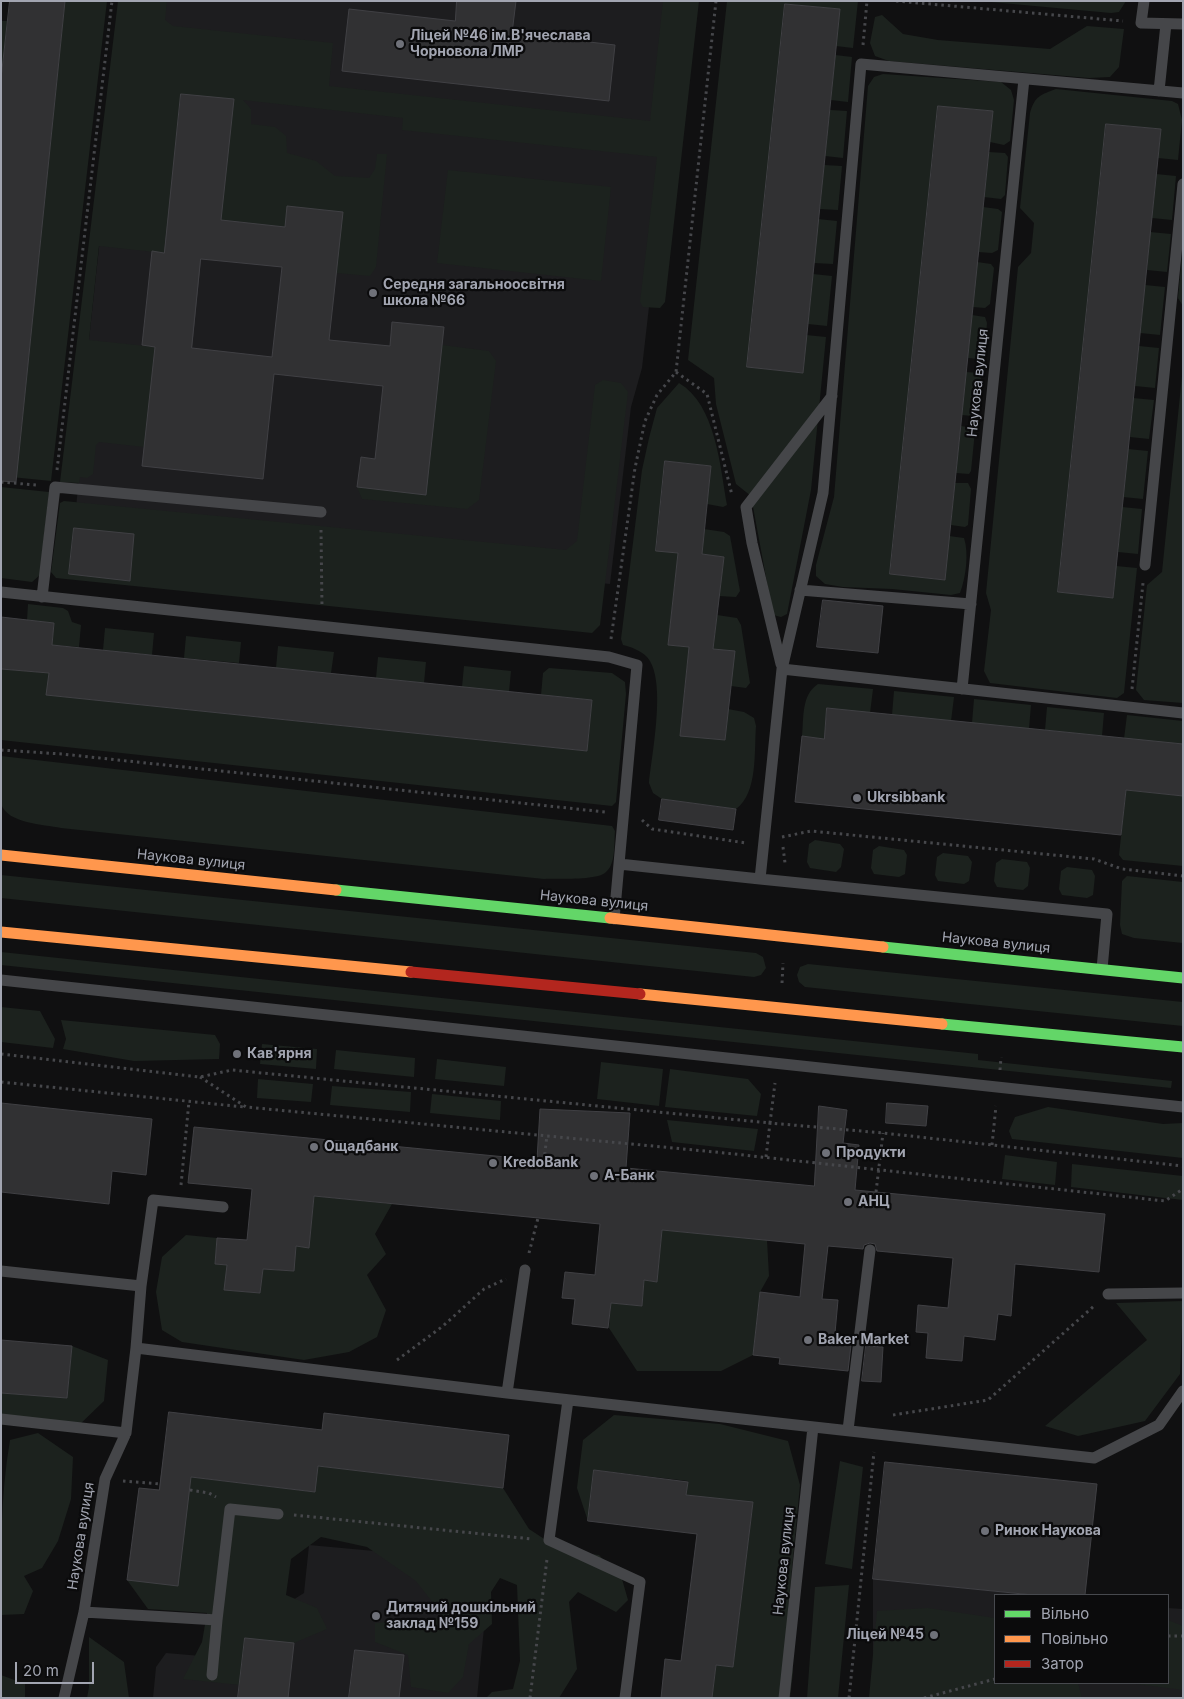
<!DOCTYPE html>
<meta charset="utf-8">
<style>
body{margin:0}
#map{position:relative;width:1184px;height:1699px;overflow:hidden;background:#101011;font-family:Inter,sans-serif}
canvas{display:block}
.frame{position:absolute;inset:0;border:2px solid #a2a5b1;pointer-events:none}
.legend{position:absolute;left:994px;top:1594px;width:175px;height:90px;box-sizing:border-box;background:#0b0b0c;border:1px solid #47494e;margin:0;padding:6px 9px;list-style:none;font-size:15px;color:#a2a5b1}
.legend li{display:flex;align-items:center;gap:10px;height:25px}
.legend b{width:25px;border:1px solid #47494e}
.scale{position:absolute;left:15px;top:1662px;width:79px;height:22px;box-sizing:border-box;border:2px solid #a2a5b1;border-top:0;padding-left:6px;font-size:15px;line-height:18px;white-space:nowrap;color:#a2a5b1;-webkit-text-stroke:4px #0b0b0c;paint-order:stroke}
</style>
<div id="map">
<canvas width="1184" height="1699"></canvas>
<div class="frame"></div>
<ul class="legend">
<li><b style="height:6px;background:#63d668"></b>Вільно</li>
<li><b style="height:6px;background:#ff974d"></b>Повільно</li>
<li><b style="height:6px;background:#b3261e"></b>Затор</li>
</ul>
<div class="scale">20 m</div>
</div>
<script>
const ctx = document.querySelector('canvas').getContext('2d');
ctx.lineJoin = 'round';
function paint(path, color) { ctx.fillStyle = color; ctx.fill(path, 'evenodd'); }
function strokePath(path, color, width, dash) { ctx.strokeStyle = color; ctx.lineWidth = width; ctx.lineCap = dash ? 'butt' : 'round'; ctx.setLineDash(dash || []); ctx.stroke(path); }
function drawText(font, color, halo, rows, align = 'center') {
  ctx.font = font + ' Inter,sans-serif'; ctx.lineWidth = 4.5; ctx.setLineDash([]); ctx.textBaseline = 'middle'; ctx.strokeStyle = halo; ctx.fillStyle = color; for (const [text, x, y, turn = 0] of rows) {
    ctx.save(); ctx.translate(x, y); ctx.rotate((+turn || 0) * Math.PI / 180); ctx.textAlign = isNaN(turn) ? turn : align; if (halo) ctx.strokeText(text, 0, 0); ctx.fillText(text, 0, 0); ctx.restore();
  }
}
paint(new Path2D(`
 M 126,1 L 684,1 L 642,368 L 631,407 L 610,584 L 74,528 L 79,477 L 74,476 Z
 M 309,1545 L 451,1558 L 487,1598 L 477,1698 L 153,1698 L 156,1667 L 166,1653 L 213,1657 L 239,1634 L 304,1593 Z
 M 873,1579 L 1033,1595 L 995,1595 L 995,1683 L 1168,1683 L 1168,1608 L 1183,1609 L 1183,1698 L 873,1698 Z`), '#1d1d1f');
paint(new Path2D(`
 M 65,1 L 107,1 L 51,481 L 1,476 L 19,450 Z
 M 118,1 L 167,1 L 165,20 L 173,26 L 333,43 L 329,86 L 650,121 L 663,1 L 699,1 L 665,302 L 660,308 L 643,307 L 640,302 L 657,157 L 402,130 L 403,118 L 243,100 L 251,109 L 251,124 L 275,127 L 286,136 L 287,153 L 316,161 L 335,176 L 369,178 L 375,169 L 377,154 L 387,154 L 376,267 L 370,276 L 336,273 L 342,212 L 288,206 L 285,227 L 221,220 L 234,100 L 181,94 L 164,253 L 99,246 L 89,340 L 155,347 L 144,447 L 99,442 L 96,445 L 93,474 L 87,478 L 80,477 L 79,483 L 60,482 Z
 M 727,1 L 858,1 L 853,48 L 836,46 L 840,9 L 785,4 L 747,367 L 803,373 L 806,335 L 826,337 L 811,490 L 787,614 L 781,617 L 773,615 L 751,496 L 736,484 L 716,404 L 714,378 L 688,360 Z
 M 980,1 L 1126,1 L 1119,12 L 1111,13 Z
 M 882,15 L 903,34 L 938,40 L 1050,49 L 1087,26 L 1124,29 L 1119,67 L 1110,77 L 1089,78 L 889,61 L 875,56 L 870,43 L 875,17 Z
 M 1,21 L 7,21 L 3,65 L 1,64 Z
 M 835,55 L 852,57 L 848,102 L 831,100 Z
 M 883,74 L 1001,82 L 1011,90 L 1014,100 L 1010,141 L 1004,145 L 990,142 L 993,111 L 938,106 L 890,574 L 945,580 L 949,536 L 964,538 C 969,553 966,577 960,593 L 951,595 L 892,589 L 843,587 L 825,584 L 816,576 L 816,565 L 834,497 L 868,86 L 874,77 Z
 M 1056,89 L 1172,101 L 1178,104 L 1182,120 L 1178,160 L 1158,158 L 1161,129 L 1106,124 L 1058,592 L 1113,598 L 1116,566 L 1137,568 L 1124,693 L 1117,698 L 990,683 L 984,671 L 991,610 L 986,593 L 1018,267 L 1031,253 L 1034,223 L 1020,208 L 1030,113 C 1035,96 1040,95 1056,89 Z
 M 830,110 L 847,111 L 843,158 L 825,156 Z
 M 989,152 L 1005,153 L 1008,157 L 1005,195 L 1001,199 L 984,197 Z
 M 824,165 L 842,166 L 838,210 L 820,209 Z
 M 448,170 L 611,187 L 601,281 L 437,263 Z
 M 1156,174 L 1176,176 L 1172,220 L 1152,218 Z
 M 983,207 L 998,209 L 1002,212 L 998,250 L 992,253 L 978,252 Z
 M 818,219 L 837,221 L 833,264 L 814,263 Z
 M 1150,232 L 1171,234 L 1167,272 L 1147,270 Z
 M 1183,243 L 1183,306 L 1178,298 Z
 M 977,262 L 991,264 L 994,268 L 990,304 L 985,308 L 973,307 Z
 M 813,274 L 832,276 L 827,326 L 808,324 Z
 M 1145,285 L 1165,287 L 1160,335 L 1140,333 Z
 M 972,315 L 985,317 L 987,323 L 984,356 L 979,359 L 968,358 Z
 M 442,345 L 489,351 L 496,361 L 479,500 L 467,509 L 362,499 L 357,487 L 426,495 Z
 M 1139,346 L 1159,348 L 1155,388 L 1135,386 Z
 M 1183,366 L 1183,703 L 1144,700 L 1136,690 L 1147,585 L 1162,572 Z
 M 966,372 L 979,373 L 981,379 L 978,412 L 972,416 L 962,415 Z
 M 603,380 L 621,383 L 628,392 L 600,625 L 592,633 L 56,578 L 51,572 L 60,503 L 64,501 L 566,550 L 577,541 L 595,385 Z
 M 679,383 C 716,405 720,466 727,505 L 723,507 L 707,504 L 711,466 L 665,461 L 656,550 L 678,553 L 668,645 L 689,647 L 680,735 L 725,740 L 728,709 L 744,712 L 754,718 L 756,726 C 754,751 758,793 736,809 L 662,799 L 653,793 L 649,783 C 652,753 667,679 647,657 C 640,650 631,647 623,645 L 621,639 L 642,470 L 649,438 L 657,408 Z
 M 1133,398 L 1154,400 L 1149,439 L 1130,437 Z
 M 961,426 L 972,428 L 975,431 L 971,471 L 969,474 L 956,473 Z
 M 1128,449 L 1148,451 L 1143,499 L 1123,497 Z
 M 955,483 L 968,483 L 971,489 L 968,525 L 965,527 L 951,525 Z
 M 1,487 L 49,492 L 40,575 L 32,582 L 1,578 Z
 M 1122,507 L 1142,509 L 1138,554 L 1118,552 Z
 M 704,529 L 724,532 L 730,536 L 740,591 L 736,597 L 719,596 L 724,557 L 702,554 Z
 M 28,604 L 63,608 L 68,611 L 72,622 L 81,625 L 79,647 L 52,645 L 54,623 L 27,620 Z
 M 717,615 L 737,618 L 741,625 L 750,683 L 746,688 L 731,686 L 713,649 Z
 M 105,628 L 154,633 L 152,655 L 103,650 Z
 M 186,636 L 241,642 L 239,663 L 184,658 Z
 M 278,646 L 334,652 L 331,673 L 276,668 Z
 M 378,657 L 426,662 L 424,683 L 376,678 Z
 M 464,666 L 511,671 L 509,692 L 462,687 Z
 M 549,668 L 612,673 L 625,682 L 626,694 L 616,802 L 612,806 L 1,740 L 1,669 L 49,673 L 47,695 L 587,751 L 592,700 L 541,695 L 543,673 Z
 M 818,684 L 873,689 L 870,713 L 827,708 L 824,739 L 802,736 C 804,718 801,695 818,684 Z
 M 894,691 L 954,697 L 951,721 L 892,715 Z
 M 974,699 L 1031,705 L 1029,729 L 972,723 Z
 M 1047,707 L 1104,713 L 1102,736 L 1045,730 Z
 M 1127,715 L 1183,721 L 1183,744 L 1124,739 Z
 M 1,756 L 612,826 L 615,831 C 614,842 616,864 606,872 C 597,881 558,878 544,879 L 61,828 C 43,824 8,824 1,804 C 0,792 1,768 1,756 Z
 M 1126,790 L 1183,796 L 1183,866 L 1123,860 L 1119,855 Z
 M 815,840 L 840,844 L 844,849 L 841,867 L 836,872 L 810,868 L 807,862 L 809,844 Z
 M 879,846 L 904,850 L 907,855 L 905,874 L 899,877 L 874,874 L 871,868 L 873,850 Z
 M 943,853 L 968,856 L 972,862 L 969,881 L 964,884 L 938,881 L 935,875 L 937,857 Z
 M 1002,859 L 1027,862 L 1030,868 L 1028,886 L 1023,890 L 997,887 L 994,881 L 996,863 Z
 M 1067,867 L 1092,870 L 1095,876 L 1093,895 L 1087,898 L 1062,895 L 1059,889 L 1061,871 Z
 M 1,875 L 756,953 L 763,957 L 766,968 L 761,975 L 754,977 L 1,898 Z
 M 1127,876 L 1183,882 L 1183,943 L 1134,938 L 1122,934 L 1120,925 L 1122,881 Z
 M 1,952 L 978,1054 L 978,1060 L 1172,1081 L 1171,1088 L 1,965 Z
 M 808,964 L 1183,1002 L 1183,1026 L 805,987 L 799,982 L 797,975 L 800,967 Z
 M 1,1007 L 40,1011 L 55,1039 L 53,1048 L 1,1042 Z
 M 61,1020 L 215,1035 L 220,1044 L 219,1059 L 134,1061 L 63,1049 L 66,1039 Z
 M 262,1044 L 317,1049 L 316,1069 L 260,1064 Z
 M 336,1050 L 415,1058 L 414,1077 L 334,1069 Z
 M 437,1059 L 506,1067 L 504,1086 L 435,1079 Z
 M 601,1062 L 663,1069 L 659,1106 L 597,1099 Z
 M 670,1069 L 748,1079 L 761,1094 L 757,1116 L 665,1107 Z
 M 258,1079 L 313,1084 L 311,1102 L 257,1098 Z
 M 332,1086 L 411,1092 L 410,1112 L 330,1105 Z
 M 432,1094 L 501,1101 L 500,1120 L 430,1113 Z
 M 1048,1107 L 1163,1124 L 1183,1123 L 1183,1158 L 1012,1139 L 1009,1131 L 1015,1117 Z
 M 667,1120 L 758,1129 L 754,1151 L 672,1142 Z
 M 1005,1155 L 1057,1162 L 1055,1185 L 1002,1179 Z
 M 1072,1164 L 1183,1176 L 1183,1200 L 1071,1187 Z
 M 314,1196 L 392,1204 L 375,1234 L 386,1254 L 367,1275 L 386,1310 L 377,1337 L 349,1352 L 304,1360 L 182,1342 L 162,1330 L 156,1292 L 162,1257 L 186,1235 L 217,1238 L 215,1264 L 227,1265 L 225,1290 L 260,1293 L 263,1269 L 293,1271 L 296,1246 L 309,1247 Z
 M 662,1230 L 767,1240 L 769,1276 L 760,1292 L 753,1355 L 721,1371 L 637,1371 L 609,1328 L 611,1303 L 642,1306 L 644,1280 L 657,1282 Z
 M 1183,1301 L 1180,1374 L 1145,1421 L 1078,1436 L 1045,1426 L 1147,1340 L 1116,1303 Z
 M 72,1346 L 108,1360 L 104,1401 L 75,1429 L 1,1421 L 1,1393 L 67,1398 Z
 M 614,1415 L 720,1424 L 788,1441 L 800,1485 L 788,1610 L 793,1672 L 790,1698 L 712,1698 L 716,1665 L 733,1667 L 753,1503 L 686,1495 L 688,1481 L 595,1470 L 588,1521 L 577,1488 L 583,1440 Z
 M 38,1433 L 73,1457 L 71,1499 L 58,1541 L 42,1568 L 24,1576 L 33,1591 L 24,1614 L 1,1615 C 1,1556 0,1498 10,1440 Z
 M 840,1461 L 863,1467 L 852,1569 L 825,1564 Z
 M 318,1466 L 503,1488 L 529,1529 L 561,1550 L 599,1555 L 622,1579 L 628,1600 L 616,1612 L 578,1592 L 569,1602 L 577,1669 L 559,1698 L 486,1698 L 492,1692 L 513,1689 L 520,1661 L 517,1585 L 500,1578 L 491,1592 L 492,1624 L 469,1644 L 463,1677 L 448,1693 L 411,1687 L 408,1655 L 375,1642 L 375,1623 L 445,1618 L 416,1581 L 367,1547 L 321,1537 L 291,1559 L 286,1595 L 317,1608 L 327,1629 L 294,1643 L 240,1685 L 183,1679 L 202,1642 L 207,1613 L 148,1609 L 127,1580 L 191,1477 L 314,1492 Z
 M 849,1585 L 838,1698 L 807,1698 L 815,1587 Z
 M 928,1608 L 995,1618 L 995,1683 L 1078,1683 L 1082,1698 L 869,1698 L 877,1611 Z
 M 1168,1620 L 1183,1626 L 1183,1690 L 1129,1683 L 1168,1683 Z
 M 89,1637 L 124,1662 L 129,1698 L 87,1698 L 89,1687 Z
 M 1,1675 L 25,1684 L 25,1698 L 1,1698 Z`), '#1c221e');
const building = new Path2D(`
 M 10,1 L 65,1 L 16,482 L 1,481 L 1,79 Z
 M 457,1 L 516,1 L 512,33 L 615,45 L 609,101 L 342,71 L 349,9 L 455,21 Z
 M 785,4 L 840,9 L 803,373 L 747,367 Z
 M 181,94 L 234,99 L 221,220 L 285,227 L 287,206 L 343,212 L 329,340 L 390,346 L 392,322 L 444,327 L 426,495 L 357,487 L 361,457 L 375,459 L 383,386 L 274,374 L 263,479 L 142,466 L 155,347 L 142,345 L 152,251 L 164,253 ZM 201,259 L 282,267 L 272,357 L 192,348 Z
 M 938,106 L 993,111 L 945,580 L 890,574 Z
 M 1106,124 L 1161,129 L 1113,598 L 1058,592 Z
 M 665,461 L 711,466 L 702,554 L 724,557 L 713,649 L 735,651 L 725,740 L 680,736 L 689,647 L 668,645 L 678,553 L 656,551 Z
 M 74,528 L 134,534 L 130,581 L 69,574 Z
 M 823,600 L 883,606 L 878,653 L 817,647 Z
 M 1,617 L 54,623 L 52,645 L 592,700 L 587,751 L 46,695 L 49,673 L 1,669 Z
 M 827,708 L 1183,744 L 1183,796 L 1126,790 L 1121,835 L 795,802 L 802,736 L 824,739 Z
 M 662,799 L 736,809 L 733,830 L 659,820 Z
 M 1,1103 L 152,1119 L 146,1175 L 112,1171 L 109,1204 L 1,1192 Z
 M 887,1103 L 928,1106 L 926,1126 L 886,1123 Z
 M 819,1106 L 847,1110 L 843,1143 L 859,1145 L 855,1190 L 1105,1214 L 1099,1272 L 1015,1264 L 1011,1316 L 998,1314 L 995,1340 L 964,1336 L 962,1361 L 926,1358 L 928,1333 L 916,1332 L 918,1305 L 948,1308 L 953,1258 L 877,1251 L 875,1244 L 870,1243 L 864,1245 L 863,1249 L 828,1246 L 822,1299 L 838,1300 L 834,1344 L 851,1345 L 848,1371 L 779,1364 L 780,1358 L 753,1355 L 760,1292 L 800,1297 L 805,1244 L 662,1230 L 657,1282 L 644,1280 L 642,1306 L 611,1303 L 608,1328 L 572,1324 L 575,1299 L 562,1298 L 565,1272 L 595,1275 L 600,1224 L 314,1196 L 309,1248 L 296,1246 L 294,1271 L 263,1269 L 260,1293 L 224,1290 L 227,1265 L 215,1264 L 217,1238 L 247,1240 L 252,1189 L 188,1183 L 194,1127 L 537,1160 L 540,1109 L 630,1113 L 626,1168 L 814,1186 Z
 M 1,1340 L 72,1346 L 67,1398 L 1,1393 Z
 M 866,1346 L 883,1347 L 881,1382 L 862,1381 Z
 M 169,1412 L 322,1430 L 324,1413 L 509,1435 L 503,1488 L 318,1466 L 315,1492 L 191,1477 L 178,1586 L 127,1580 L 139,1488 L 159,1490 Z
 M 885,1462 L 1097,1484 L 1085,1595 L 1033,1595 L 873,1579 Z
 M 594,1470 L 688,1482 L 686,1495 L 753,1502 L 733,1667 L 716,1665 L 712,1698 L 661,1698 L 665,1659 L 681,1661 L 697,1534 L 588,1521 Z
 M 245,1638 L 294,1643 L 288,1698 L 238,1698 Z
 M 355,1650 L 404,1655 L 399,1698 L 349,1698 Z`);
paint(building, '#313133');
strokePath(building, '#404044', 1);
strokePath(new Path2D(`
 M 896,1 L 1123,21
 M 863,45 L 867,1
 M 676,372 L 707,394 L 732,495
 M 57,470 L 112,1
 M 1,482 L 36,485
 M 321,530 L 322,608
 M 611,639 L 635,468 L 645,421 L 657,395 L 676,372 L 716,1
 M 1132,689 L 1143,583
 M 1,750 L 62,754 L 605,812
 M 642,820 L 652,829 L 746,843
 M 782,837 L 811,831 L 1094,859 L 1122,869 L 1183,876
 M 783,847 L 785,863
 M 782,983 L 783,963
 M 1,1054 L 200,1077 L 232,1070 L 770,1123 L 775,1083
 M 1000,1070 L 1001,1057
 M 200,1077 L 246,1107 L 725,1153 L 1165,1201 L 1183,1189
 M 1,1082 L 244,1107
 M 992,1145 L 996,1106
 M 766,1157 L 770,1123 L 883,1133 L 1183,1166
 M 544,1161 L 547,1135
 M 181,1185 L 189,1101
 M 876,1192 L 883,1133
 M 529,1253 L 538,1218
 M 397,1360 L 443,1326 L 484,1289 L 506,1279
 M 893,1415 L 988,1400 L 1094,1306
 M 123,1481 L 160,1484
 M 190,1490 L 209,1493 L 216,1497
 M 294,1515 L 532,1539
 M 1168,1636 L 1183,1636
 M 530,1698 L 547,1559
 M 849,1698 L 874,1452
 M 924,1698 L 995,1679`), '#46474b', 3, [2.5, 4]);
strokePath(new Path2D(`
 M 1144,1 L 1141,23 L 1183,24
 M 1159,91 L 1166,24
 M 1145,565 L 1183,184
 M 800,590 L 971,604
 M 1,592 L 609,657 L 637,665 L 614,919
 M 42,597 L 55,487 L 321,512
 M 781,664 L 752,543 L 746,507 L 832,396
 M 782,669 L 823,493 L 861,64 L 1183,93
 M 962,689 L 1024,79
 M 619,864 L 760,879 L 782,669 L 1183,713
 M 760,879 L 1107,914 L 1102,969
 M 1,980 L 1183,1107
 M 1,1271 L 141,1286 L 136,1348 L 507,1393 L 1094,1458 L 1159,1425 L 1183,1391
 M 141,1286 L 153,1200 L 223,1207
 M 1108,1294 L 1183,1293
 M 507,1393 L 525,1270
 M 568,1400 L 549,1540 L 640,1582 L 625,1698
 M 1,1419 L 126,1433
 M 848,1430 L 870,1250
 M 84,1612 L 217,1620 L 230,1509 L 278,1514
 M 212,1675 L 217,1620
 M 64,1698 L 84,1612 L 105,1479 L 126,1433 L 136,1348
 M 784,1698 L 813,1427`), '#454649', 11);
strokePath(new Path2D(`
 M 336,890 L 610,918
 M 883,947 L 1183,978
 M 942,1024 L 1183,1047`), '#63d668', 11);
strokePath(new Path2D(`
 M 1,855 L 336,890
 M 610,918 L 883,947
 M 1,932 L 411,972
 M 640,994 L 942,1024`), '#ff974d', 11);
strokePath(new Path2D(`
 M 411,972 L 640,994`), '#b3261e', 11);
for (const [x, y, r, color] of [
 [400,44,5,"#6f7179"],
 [373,293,5,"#6f7179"],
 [857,798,5,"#6f7179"],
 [237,1054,5,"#6f7179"],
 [314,1147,5,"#6f7179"],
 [826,1153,5,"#6f7179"],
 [493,1163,5,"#6f7179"],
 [594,1176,5,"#6f7179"],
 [848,1202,5,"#6f7179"],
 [808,1340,5,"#6f7179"],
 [985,1531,5,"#6f7179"],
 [376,1616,5,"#6f7179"],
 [934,1635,5,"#6f7179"]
]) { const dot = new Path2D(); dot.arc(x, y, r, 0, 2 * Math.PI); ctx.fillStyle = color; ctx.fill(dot); strokePath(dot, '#0b0b0c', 2); }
drawText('bold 14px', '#a2a5b1', '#0b0b0c', [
 ["Ліцей №46 ім.В'ячеслава",410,36],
 ["Чорновола ЛМР",410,52],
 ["Середня загальноосвітня",383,285],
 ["школа №66",383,301],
 ["Ukrsibbank",867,798],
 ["Кав'ярня",247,1054],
 ["Ощадбанк",324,1147],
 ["Продукти",836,1153],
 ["KredoBank",503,1163],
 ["А-Банк",604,1176],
 ["АНЦ",858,1202],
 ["Baker Market",818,1340],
 ["Ринок Наукова",995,1531],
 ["Дитячий дошкільний",386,1608],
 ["заклад №159",386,1624],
 ["Ліцей №45",924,1635,"right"]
], 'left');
drawText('14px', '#a2a5b1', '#0b0b0c', [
 ["Наукова вулиця",978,383,-84],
 ["Наукова вулиця",191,860,6],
 ["Наукова вулиця",594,901,6],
 ["Наукова вулиця",996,943,6],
 ["Наукова вулиця",81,1536,-81],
 ["Наукова вулиця",784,1561,-84]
]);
</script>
